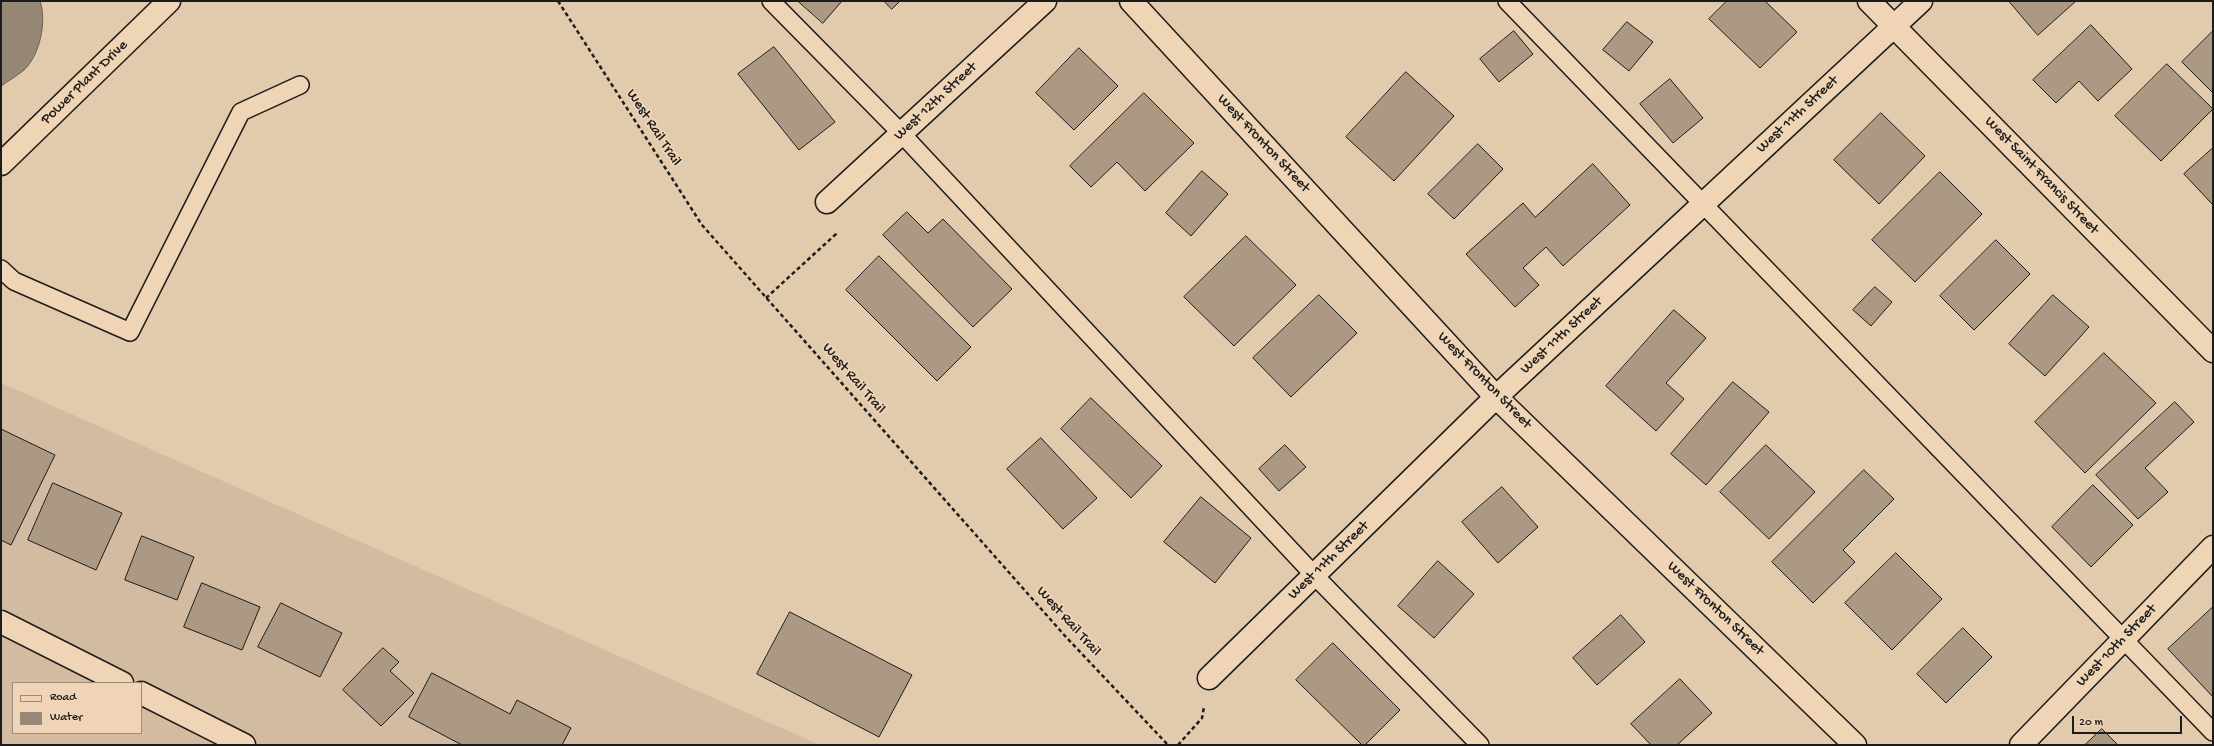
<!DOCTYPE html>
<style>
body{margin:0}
#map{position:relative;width:2214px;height:746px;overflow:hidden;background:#e2caad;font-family:"Gochi Hand",sans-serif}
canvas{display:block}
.frame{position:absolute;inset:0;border:2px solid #1c1c1c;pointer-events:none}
.legend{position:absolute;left:12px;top:682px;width:130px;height:52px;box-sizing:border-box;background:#efd5b6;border:1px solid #9b8b78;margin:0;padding:5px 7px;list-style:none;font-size:12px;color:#1c1c1c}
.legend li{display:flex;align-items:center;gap:8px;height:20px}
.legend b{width:20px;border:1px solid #9b8b78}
.scale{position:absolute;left:2072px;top:716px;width:110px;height:18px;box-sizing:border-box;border:2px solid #1c1c1c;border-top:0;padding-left:5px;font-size:12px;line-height:14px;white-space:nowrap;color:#1c1c1c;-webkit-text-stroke:3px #efd5b6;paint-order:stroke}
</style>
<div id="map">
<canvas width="2214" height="746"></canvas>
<div class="frame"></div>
<ul class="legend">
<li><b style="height:5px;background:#efd5b6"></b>Road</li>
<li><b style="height:11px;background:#968875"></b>Water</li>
</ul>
<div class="scale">20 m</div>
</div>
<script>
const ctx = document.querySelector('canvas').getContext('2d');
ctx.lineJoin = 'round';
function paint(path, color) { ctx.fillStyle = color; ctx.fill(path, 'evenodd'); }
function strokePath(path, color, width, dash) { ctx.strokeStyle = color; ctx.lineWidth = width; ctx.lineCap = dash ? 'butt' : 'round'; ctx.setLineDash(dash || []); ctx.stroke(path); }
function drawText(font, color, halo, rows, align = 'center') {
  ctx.font = font + ' "Gochi Hand",sans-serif'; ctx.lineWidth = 3.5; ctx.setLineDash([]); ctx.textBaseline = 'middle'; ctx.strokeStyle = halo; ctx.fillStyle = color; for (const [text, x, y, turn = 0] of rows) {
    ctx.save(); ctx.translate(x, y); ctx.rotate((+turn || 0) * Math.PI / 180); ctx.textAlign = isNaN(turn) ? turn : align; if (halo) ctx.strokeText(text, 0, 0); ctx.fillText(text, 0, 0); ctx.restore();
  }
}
paint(new Path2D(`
 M 1,383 L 820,745 L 1,745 ZM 13,683 L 141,683 L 141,733 L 13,733 Z`), '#d2bba1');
const water = new Path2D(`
 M 1,1 L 40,1 C 47,21 40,55 24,70 C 17,76 8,81 1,86 Z`);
paint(water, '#968875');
strokePath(water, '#655d51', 1);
const building = new Path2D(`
 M 798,1 L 842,1 L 823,23 Z
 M 884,1 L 900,1 L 892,9 Z
 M 1727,1 L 1765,1 L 1797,32 L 1760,68 L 1709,19 Z
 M 2009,1 L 2076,1 L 2038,35 Z
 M 1627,22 L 1653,42 L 1629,71 L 1603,50 Z
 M 2091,25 L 2132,69 L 2098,101 L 2079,81 L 2056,103 L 2033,80 Z
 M 1514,31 L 1533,54 L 1499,82 L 1480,59 Z
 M 2213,31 L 2213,93 L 2182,62 Z
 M 774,47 L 835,122 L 799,150 L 738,74 Z
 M 1079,48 L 1118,86 L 1074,130 L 1036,93 Z
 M 2167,64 L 2213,109 L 2161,161 L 2115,116 Z
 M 1406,72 L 1454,116 L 1394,181 L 1346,137 Z
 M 1670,79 L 1703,118 L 1673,143 L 1640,104 Z
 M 1144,93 L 1194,143 L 1145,191 L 1117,162 L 1091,187 L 1070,166 Z
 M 1881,113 L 1925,156 L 1879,204 L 1834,160 Z
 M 1478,144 L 1503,169 L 1454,219 L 1428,194 Z
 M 2213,148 L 2213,205 L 2184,174 Z
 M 1593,164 L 1630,205 L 1563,266 L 1546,247 L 1523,268 L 1539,285 L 1515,307 L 1466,254 L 1523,203 L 1535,217 Z
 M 1202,171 L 1228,194 L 1191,236 L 1166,213 Z
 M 1940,172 L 1982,214 L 1915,282 L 1872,240 Z
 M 907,212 L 928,233 L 943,219 L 1012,289 L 973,327 L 883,235 Z
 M 1246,236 L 1296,285 L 1234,346 L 1184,297 Z
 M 1996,240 L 2030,274 L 1974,330 L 1940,296 Z
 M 879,256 L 971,347 L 937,381 L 846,290 Z
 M 1875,287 L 1892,302 L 1871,326 L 1853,310 Z
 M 1319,295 L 1357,333 L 1291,397 L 1253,358 Z
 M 2053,295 L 2089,327 L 2045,376 L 2009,344 Z
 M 1674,310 L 1706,338 L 1666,383 L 1684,399 L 1656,431 L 1606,386 Z
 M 2104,353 L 2156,403 L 2085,473 L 2035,422 Z
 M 1733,382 L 1769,412 L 1706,485 L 1671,454 Z
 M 1091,398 L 1162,466 L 1131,498 L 1061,429 Z
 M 2175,402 L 2194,422 L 2145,468 L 2168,492 L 2138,519 L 2096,475 Z
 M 1,429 L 55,455 L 11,545 L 1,540 Z
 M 1041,438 L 1097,498 L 1063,529 L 1007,469 Z
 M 1285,445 L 1306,467 L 1279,491 L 1259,469 Z
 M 1766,445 L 1815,492 L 1769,539 L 1720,492 Z
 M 1864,470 L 1894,499 L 1843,550 L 1855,562 L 1813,603 L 1772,562 Z
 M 53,483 L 122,513 L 96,570 L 28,540 Z
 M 2093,485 L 2133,525 L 2091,567 L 2052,527 Z
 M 1502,487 L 1538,527 L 1498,563 L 1462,522 Z
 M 1201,497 L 1251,538 L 1215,583 L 1164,542 Z
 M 142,536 L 194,557 L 177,600 L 125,580 Z
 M 1896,553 L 1942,599 L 1892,650 L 1845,603 Z
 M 1438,561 L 1474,594 L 1434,638 L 1398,606 Z
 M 202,583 L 260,607 L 242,650 L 184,627 Z
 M 281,603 L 342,633 L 320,677 L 258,647 Z
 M 2213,607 L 2213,697 L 2168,649 Z
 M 790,612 L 912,675 L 879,737 L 757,674 Z
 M 1621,615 L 1645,642 L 1597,685 L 1573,658 Z
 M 1963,628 L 1992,657 L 1946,703 L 1917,674 Z
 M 1333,643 L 1400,710 L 1365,745 L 1362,745 L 1296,680 Z
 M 383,648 L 399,662 L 390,671 L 414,693 L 381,726 L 343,690 Z
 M 432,673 L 510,714 L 517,700 L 571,728 L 562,745 L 462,745 L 409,717 Z
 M 1680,679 L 1712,713 L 1677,745 L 1651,745 L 1631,724 Z
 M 2102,729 L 2118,745 L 2085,745 Z`);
paint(building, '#ab9984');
strokePath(building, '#1c1c1c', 1);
const lane = new Path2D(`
 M 771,1 L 901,133 L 1314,575 L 1480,745
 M 1507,1 L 2213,732
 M 1,269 L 14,281 L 130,332 L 241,112 L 300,85`);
const street = new Path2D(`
 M 1131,1 L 1496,397 L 1855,745
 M 1869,1 L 2213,351
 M 1,164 L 169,1
 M 827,202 L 1045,1
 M 1,622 L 122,683
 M 1209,678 L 1496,397 L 1921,1
 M 141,693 L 244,745
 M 2021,745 L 2213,547`);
strokePath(lane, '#1c1c1c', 20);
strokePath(street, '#1c1c1c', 25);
strokePath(new Path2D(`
 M 558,1 L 702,225 L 1066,637 L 1168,745
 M 766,298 L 836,234 L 835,231
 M 1178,745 L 1202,718 L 1204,707`), '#1c1c1c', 2.5, [4, 3]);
strokePath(lane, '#efd5b6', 17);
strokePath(street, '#efd5b6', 22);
drawText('15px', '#1c1c1c', '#efd5b6', [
 ["Power Plant Drive",85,83,-44],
 ["West 12th Street",936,102,-43],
 ["West 11th Street",1798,115,-43],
 ["West Rail Trail",653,128,57],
 ["West Fronton Street",1263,144,47],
 ["West Saint Francis Street",2041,176,46],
 ["West 11th Street",1562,336,-43],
 ["West Rail Trail",853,379,49],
 ["West Fronton Street",1484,381,46],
 ["West 11th Street",1329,561,-44],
 ["West Fronton Street",1715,609,44],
 ["West Rail Trail",1068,622,48],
 ["West 10th Street",2117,646,-46]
]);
</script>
